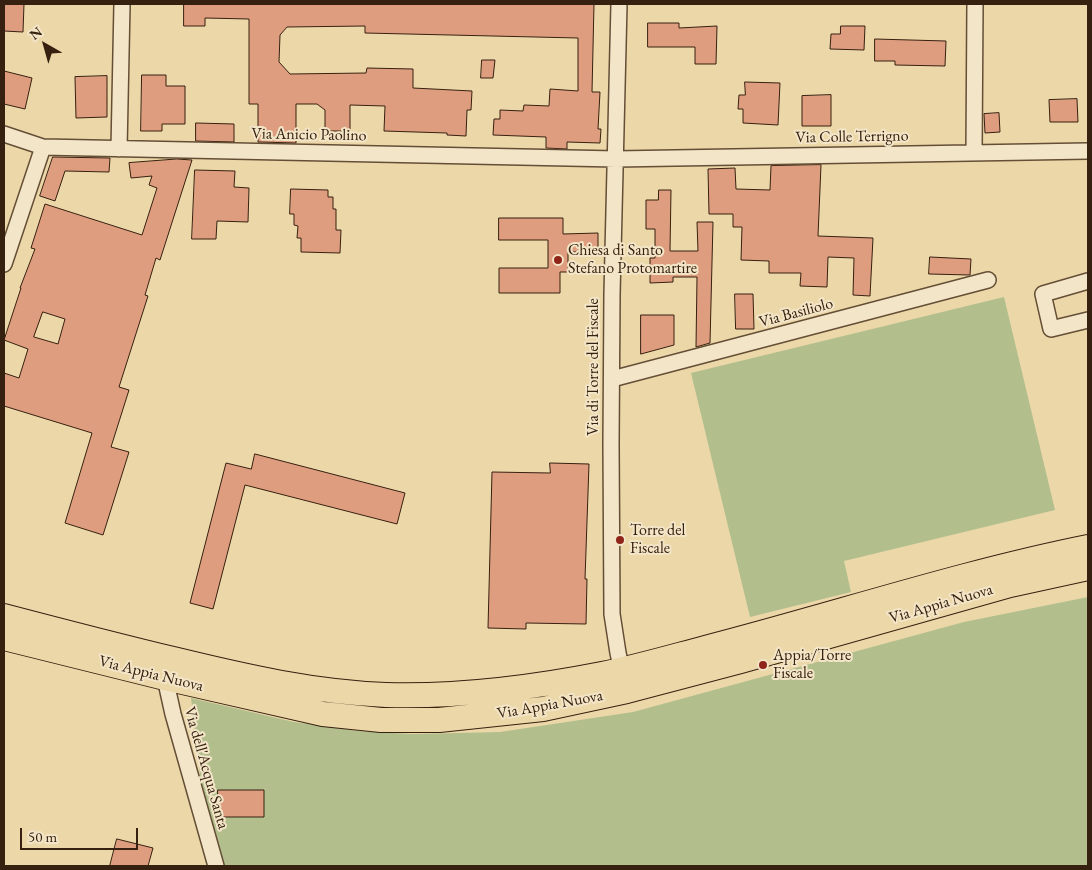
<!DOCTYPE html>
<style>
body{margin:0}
#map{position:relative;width:1092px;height:870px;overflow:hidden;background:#ecd7a9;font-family:"EB Garamond",serif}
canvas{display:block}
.frame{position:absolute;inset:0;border:5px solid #36200f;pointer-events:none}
.north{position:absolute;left:20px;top:20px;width:50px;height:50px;-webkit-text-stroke:4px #f3e5c7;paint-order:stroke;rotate:322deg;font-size:14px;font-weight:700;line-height:20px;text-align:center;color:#36200f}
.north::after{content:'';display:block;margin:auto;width:18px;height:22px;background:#36200f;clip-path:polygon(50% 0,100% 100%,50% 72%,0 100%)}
.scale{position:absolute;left:20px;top:828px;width:118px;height:22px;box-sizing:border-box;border:2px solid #36200f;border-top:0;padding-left:6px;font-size:15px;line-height:18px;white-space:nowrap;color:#36200f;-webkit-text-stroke:4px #f3e5c7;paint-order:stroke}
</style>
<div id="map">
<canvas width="1092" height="870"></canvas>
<div class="frame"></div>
<div class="north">N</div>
<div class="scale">50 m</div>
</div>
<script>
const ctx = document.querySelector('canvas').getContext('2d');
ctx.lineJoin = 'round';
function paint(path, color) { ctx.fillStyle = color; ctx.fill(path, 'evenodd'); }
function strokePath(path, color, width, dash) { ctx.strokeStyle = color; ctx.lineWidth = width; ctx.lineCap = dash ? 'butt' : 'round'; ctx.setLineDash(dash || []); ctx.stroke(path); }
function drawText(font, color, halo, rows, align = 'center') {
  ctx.font = font + ' "EB Garamond",serif'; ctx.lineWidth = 4; ctx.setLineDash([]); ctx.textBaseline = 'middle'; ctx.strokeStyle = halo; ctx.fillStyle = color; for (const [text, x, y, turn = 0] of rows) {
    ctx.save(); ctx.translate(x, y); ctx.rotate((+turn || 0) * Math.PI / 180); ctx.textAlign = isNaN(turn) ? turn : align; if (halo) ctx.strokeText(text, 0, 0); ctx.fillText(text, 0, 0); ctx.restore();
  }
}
paint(new Path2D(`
 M 1004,297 L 1055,510 L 844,561 L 851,592 L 750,617 L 691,373 Z
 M 1088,597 L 1088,866 L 225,866 L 204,810 L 191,698 L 294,722 L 358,731 L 412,734 L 500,732 L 633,712 L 964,622 Z`), '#b2bf8d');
const building = new Path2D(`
 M 4,4 L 24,4 L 23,32 L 4,31 Z
 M 184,4 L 594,4 L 592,92 L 600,92 L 598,129 L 601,129 L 600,143 L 567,142 L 567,149 L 546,148 L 546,137 L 493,135 L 494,119 L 500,119 L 500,110 L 523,111 L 524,105 L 549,106 L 550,89 L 578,91 L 578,38 L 365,33 L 365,26 L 287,27 L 280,35 L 279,62 L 290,74 L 366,73 L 367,68 L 413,69 L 413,88 L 472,91 L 471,110 L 467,110 L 466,136 L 447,135 L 447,133 L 384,131 L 385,106 L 350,105 L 350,131 L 325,131 L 325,110 L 317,104 L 296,104 L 296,143 L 258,142 L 258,104 L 249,104 L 249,19 L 205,18 L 205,26 L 184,26 Z
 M 648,23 L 679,23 L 679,28 L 717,26 L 716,64 L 695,64 L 695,47 L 648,47 Z
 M 841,26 L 865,26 L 864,50 L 830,49 L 831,34 L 840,34 Z
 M 875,39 L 946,41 L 945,66 L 895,65 L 895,61 L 875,61 Z
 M 482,60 L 495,60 L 493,78 L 481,78 Z
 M 4,71 L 32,78 L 25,109 L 4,104 Z
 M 142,75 L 166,75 L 166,86 L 185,86 L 185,124 L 162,124 L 162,131 L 141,131 Z
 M 107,76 L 107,117 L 76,118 L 75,77 Z
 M 745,82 L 780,83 L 778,125 L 743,123 L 743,109 L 738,109 L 739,95 L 745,95 Z
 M 831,95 L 831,126 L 802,126 L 802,96 Z
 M 1077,99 L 1078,122 L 1050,122 L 1049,100 Z
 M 999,113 L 1000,132 L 985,133 L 984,114 Z
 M 196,123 L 234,124 L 234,142 L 196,141 Z
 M 53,157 L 110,158 L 109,172 L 65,171 L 55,201 L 40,196 Z
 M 177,159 L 192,160 L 160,260 L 156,258 L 145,295 L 148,296 L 119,387 L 129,390 L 111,447 L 129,452 L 103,535 L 65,523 L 92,433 L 4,406 L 4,373 L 19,378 L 28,349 L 4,340 L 21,288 L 20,288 L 35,249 L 31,248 L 45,204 L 142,235 L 157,188 L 149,185 L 152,176 L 131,178 L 129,163 ZM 43,312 L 65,319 L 58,344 L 34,337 Z
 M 821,165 L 818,236 L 873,238 L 870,296 L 853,295 L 854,258 L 828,257 L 827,287 L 800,286 L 801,273 L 769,273 L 769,261 L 741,260 L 742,227 L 733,227 L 733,214 L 709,214 L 708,169 L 735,168 L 736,189 L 770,190 L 771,166 Z
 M 195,170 L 235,171 L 234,187 L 249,188 L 248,222 L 217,221 L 216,239 L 192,239 Z
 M 291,189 L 328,190 L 328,197 L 333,197 L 333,209 L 336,209 L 336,230 L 341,230 L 340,253 L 301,252 L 301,238 L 297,238 L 298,226 L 294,225 L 294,214 L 290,214 Z
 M 659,190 L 671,190 L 670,251 L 698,251 L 697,222 L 713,222 L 710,343 L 696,347 L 697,277 L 673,277 L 673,282 L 650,283 L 650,258 L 655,258 L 655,229 L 646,229 L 646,200 L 658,200 Z
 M 499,218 L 563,218 L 563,234 L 598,233 L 598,252 L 568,252 L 568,272 L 560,272 L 560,293 L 499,293 L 499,268 L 548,268 L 548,240 L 499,240 Z
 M 930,257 L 971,259 L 970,275 L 929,274 Z
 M 735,294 L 753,294 L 754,329 L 736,329 Z
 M 641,315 L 674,315 L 674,345 L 641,354 Z
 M 255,454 L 405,493 L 397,524 L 245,485 L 213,609 L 190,603 L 226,463 L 251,469 Z
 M 550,463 L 589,464 L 585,579 L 587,579 L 586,624 L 526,623 L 526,629 L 488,628 L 492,472 L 550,473 Z
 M 218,790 L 264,790 L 264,817 L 218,817 Z
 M 117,839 L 153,848 L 148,866 L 110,866 Z`);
paint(building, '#df9d7f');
strokePath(building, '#36200f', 1);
const street = new Path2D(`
 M 619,4 L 612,294 L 611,444 L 612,614 L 618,653 L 624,679
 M 4,134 L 43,147 L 616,159 L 1088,151
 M 119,149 L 122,4
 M 974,153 L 975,4
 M 4,264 L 43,147
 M 1088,281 L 1043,294 L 1051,329 L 1088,320
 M 612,379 L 988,280
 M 165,678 L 173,714 L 216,866`);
const primary = new Path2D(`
 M 4,616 C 61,631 119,646 177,660 C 247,677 313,692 386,695 C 458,697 531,688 602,674 C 637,667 671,657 705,648 C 833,615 959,573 1088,547
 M 4,638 L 165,678 L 323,714 L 381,720 L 439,720 L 543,709 L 627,691 L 741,661 L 1010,585 L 1088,568`);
strokePath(street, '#644e36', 18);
strokePath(primary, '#36200f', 26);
strokePath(street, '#f3e5c7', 15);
strokePath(primary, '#ecd7a9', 24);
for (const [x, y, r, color] of [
 [558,260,5,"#8f2418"],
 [620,540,5,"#8f2418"],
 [763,665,5,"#8f2418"]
]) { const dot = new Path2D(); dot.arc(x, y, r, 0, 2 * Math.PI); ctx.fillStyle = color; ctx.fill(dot); strokePath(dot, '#f3e5c7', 2); }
drawText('16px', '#36200f', '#f3e5c7', [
 ["Via Anicio Paolino",309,135,1],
 ["Via Colle Terrigno",852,137,-1],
 ["Via Basiliolo",796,313,-15],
 ["Via di Torre del Fiscale",594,367,-90],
 ["Via Appia Nuova",941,604,-16],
 ["Via Appia Nuova",151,674,14],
 ["Via Appia Nuova",550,705,-10],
 ["Via dell'Acqua Santa",206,768,74]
]);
drawText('16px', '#36200f', '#f3e5c7', [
 ["Chiesa di Santo",568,251],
 ["Stefano Protomartire",568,269],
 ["Torre del",630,531],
 ["Fiscale",630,549],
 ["Appia/Torre",773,656],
 ["Fiscale",773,674]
], 'left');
</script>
